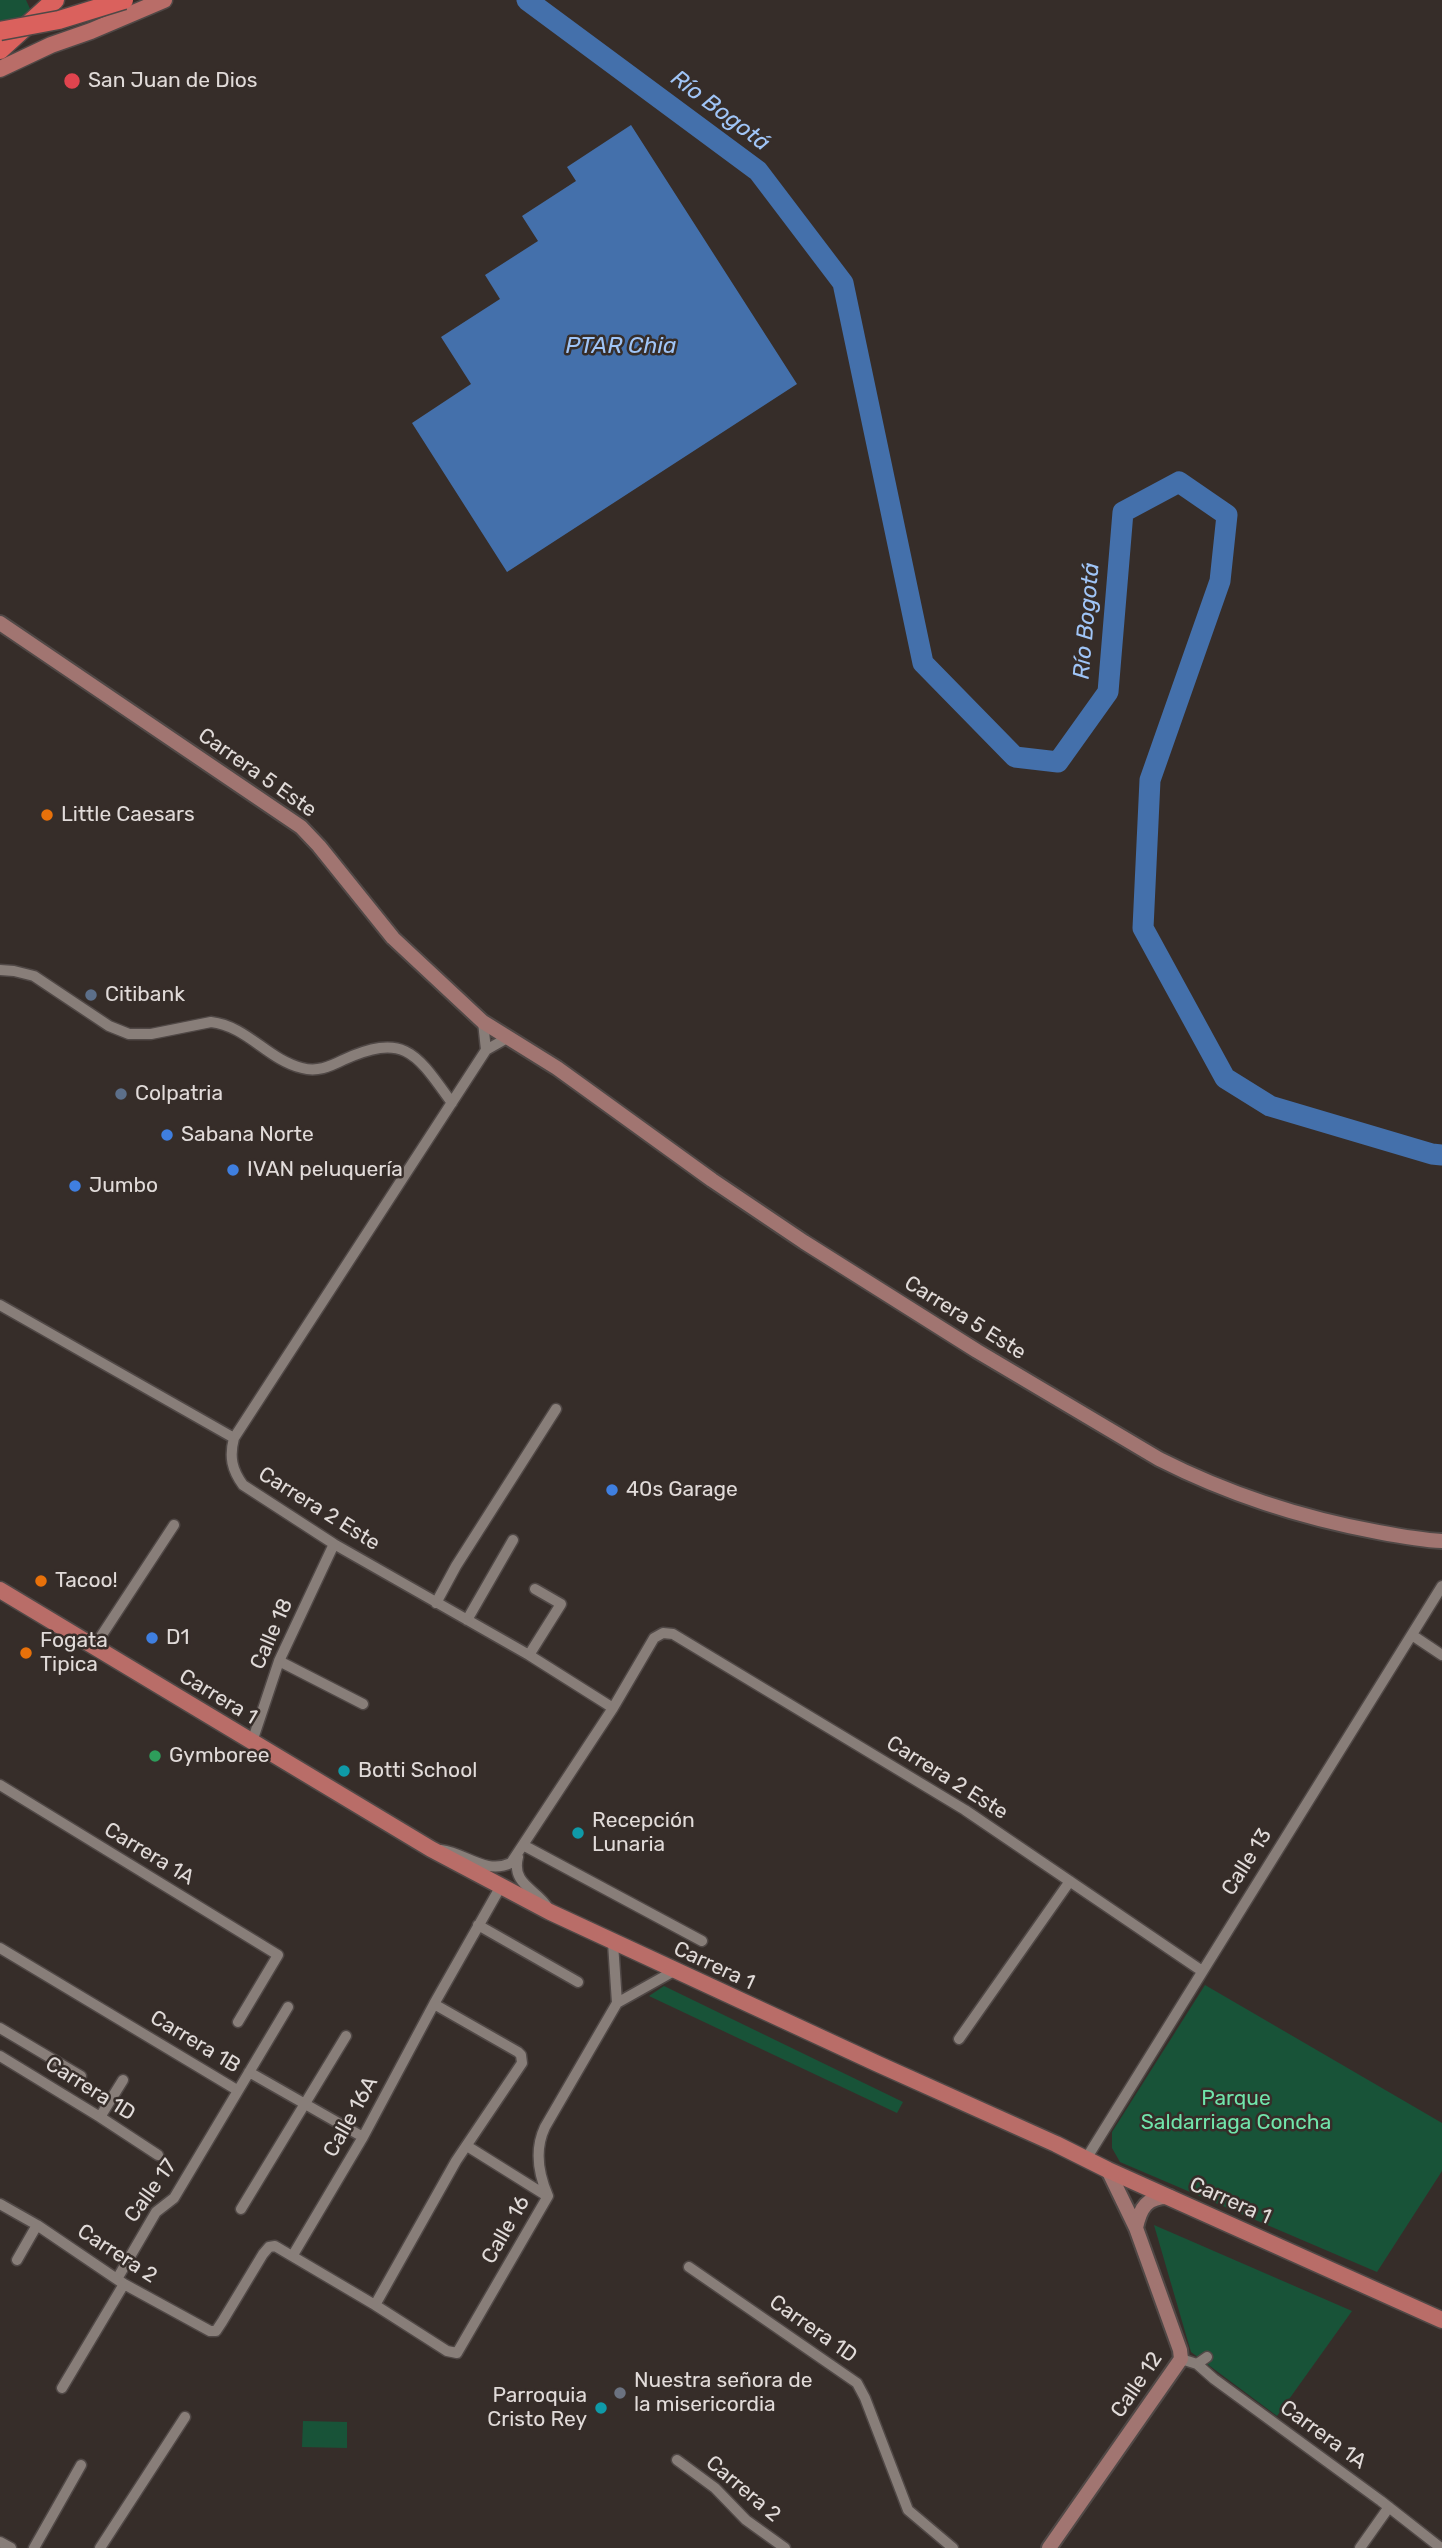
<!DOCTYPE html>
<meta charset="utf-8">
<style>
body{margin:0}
canvas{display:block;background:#362d29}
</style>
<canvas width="1442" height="2548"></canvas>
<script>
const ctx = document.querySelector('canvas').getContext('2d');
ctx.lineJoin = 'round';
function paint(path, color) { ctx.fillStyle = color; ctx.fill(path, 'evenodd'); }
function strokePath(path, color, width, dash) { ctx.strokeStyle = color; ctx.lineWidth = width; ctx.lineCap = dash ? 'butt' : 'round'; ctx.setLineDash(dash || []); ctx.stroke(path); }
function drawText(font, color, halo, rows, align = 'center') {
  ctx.font = font + ' Rubik,sans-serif'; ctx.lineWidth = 5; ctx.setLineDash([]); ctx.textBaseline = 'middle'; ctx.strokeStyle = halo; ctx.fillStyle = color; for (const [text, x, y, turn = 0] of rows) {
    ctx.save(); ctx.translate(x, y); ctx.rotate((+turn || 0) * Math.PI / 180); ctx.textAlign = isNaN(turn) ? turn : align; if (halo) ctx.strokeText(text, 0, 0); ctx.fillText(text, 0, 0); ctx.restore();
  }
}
paint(new Path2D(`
 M 0,0 L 26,0 L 31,11 L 0,38 Z
 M 1205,1985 L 1442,2123 L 1442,2171 L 1377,2272 L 1120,2162 L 1112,2148 L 1112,2132 Z
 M 664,1986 L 903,2102 L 897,2113 L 649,1996 Z
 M 1154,2225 L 1352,2311 L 1277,2416 L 1191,2352 Z
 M 303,2421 L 347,2422 L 347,2448 L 302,2447 Z`), '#185338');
paint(new Path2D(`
 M 631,125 L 797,384 L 507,572 L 412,423 L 471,384 L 441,337 L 500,299 L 485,275 L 538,241 L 522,216 L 576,181 L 567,167 Z`), '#4470ab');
strokePath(new Path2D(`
 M 527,0 L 758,171 L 843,283 L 923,663 L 1015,757 L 1058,762 L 1108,692 L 1123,512 L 1179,482 L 1227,515 L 1220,581 L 1150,780 L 1143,928 L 1225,1078 L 1270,1106 L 1432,1154 L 1442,1155`), '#4470ab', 21);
const street = new Path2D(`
 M 0,970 L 14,971 L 34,976 L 109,1026 L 129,1034 L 151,1034 L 211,1022 C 247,1026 268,1060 302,1068 C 317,1072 329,1067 343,1060 C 405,1032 416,1053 452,1103
 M 483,1022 L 486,1050
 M 509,1037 L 486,1050 L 234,1438 C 229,1457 232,1470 243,1485 L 334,1544 L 529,1655 L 613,1708
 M 0,1305 L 234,1438
 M 436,1603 L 456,1566 L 556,1409
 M 467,1620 L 513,1540
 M 1412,1635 L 1442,1655
 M 94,1647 L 174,1525
 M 529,1655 L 561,1604 L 535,1589
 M 279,1661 L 363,1704
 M 252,1742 L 279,1661 L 334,1544
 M 0,1785 L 278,1955 L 238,2022
 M 523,1845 L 702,1941
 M 441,1850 C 466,1853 485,1875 511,1863 L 613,1708 L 654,1638 L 663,1633 L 673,1634 L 965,1810 L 1202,1971
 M 518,1857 C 511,1885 537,1889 548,1908
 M 478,1925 L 578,1982
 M 613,1943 L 617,2003
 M 0,1948 L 237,2090
 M 0,2028 L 81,2076
 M 959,2039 L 1070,1881
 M 0,2056 L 100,2117 L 158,2155
 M 249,2072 L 363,2137
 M 100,2117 L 123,2080
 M 467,2146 L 547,2196
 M 1086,2159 L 1442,1586
 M 0,2204 L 37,2225 L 124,2284 L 210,2331 L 216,2331 L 222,2322 L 263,2254 L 269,2247 L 275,2246 L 375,2305 L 447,2351 L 457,2353 L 548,2196 C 538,2173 534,2150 545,2127 L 617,2003 L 674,1971
 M 241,2209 L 346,2036
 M 293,2255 L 363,2137 L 434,2004 L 501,1886
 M 17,2260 L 37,2225
 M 689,2267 L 857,2383 L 865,2398 L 908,2510 L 953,2548
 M 117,2279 L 156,2212 L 174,2198 L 288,2007
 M 375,2305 L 456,2161 L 522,2063 L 521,2055 L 518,2052 L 434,2004
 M 1181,2359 L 1197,2364 L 1214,2379 L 1381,2501 L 1441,2548
 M 1197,2364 L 1207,2357
 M 62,2388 L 124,2284
 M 677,2460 L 715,2488 L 746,2520 L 785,2548
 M 0,2542 L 11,2548
 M 34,2548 L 81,2465
 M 100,2548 L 185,2417
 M 1360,2548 L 1389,2507`);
const secondary = new Path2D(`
 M 0,623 L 301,827 L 319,846 L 393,938 L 483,1022 L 557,1068 L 712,1180 L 804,1242 L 977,1351 L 1159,1459 C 1228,1494 1302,1518 1378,1532 C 1399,1536 1421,1540 1442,1541
 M 1136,2228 C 1140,2208 1147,2196 1170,2197
 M 1049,2548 L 1181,2359 L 1180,2350 L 1136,2228 L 1108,2170`);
const primary = new Path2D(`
 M 0,69 L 51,45 L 91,31 L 164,0
 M 0,1590 L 431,1849 L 550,1912 L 878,2064 L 1056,2144 L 1108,2170 L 1442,2320`);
const highway = new Path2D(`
 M 0,50 L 55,0`);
strokePath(street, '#504846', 13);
strokePath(secondary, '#504846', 18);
strokePath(primary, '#504846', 19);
strokePath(highway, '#504846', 21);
strokePath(street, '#887e79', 10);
strokePath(secondary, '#a17571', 14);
strokePath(primary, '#b96d68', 16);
strokePath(highway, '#da615d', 18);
const highwayBridge = new Path2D(`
 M 0,31 L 59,20 L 124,0`);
strokePath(highwayBridge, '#504846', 21, []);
strokePath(highwayBridge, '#da615d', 18);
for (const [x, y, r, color] of [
 [72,81,9,"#e0444e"],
 [47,815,7,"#e8710a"],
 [91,995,7,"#5c6f8a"],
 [121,1094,7,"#5c6f8a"],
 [167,1135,7,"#3f7fe0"],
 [233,1170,7,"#3f7fe0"],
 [75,1186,7,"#3f7fe0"],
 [612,1490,7,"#3f7fe0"],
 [41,1581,7,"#e8710a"],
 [152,1638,7,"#3f7fe0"],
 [26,1653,7,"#e8710a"],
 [155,1756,7,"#2e9e5b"],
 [344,1771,7,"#0f9aa8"],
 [578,1833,7,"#0f9aa8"],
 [620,2393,7,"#6b7280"],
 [601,2408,7,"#0f9aa8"]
]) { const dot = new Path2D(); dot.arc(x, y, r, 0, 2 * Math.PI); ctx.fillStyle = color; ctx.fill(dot); strokePath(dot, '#362d29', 2.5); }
drawText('21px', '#e1dbd9', '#362d29', [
 ["San Juan de Dios",88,81],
 ["Little Caesars",61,815],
 ["Citibank",105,995],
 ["Colpatria",135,1094],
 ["Sabana Norte",181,1135],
 ["IVAN peluquería",247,1170],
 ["Jumbo",89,1186],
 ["40s Garage",626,1490],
 ["Tacoo!",55,1581],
 ["D1",166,1638],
 ["Fogata",40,1641],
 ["Tipica",40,1665],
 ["Gymboree",169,1756],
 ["Botti School",358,1771],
 ["Recepción",592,1821],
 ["Lunaria",592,1845],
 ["Nuestra señora de",634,2381],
 ["la misericordia",634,2405],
 ["Parroquia",587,2396,"right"],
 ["Cristo Rey",587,2420,"right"]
], 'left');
drawText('21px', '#e1dbd9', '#362d29', [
 ["Carrera 5 Este",257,773,35],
 ["Carrera 5 Este",965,1318,32],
 ["Carrera 2 Este",319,1509,32],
 ["Calle 18",272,1634,-66],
 ["Carrera 1",218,1697,31],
 ["Carrera 2 Este",947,1778,32],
 ["Carrera 1A",149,1854,31],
 ["Calle 13",1247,1862,-58],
 ["Carrera 1",714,1966,25],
 ["Carrera 1B",195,2042,31],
 ["Carrera 1D",90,2089,32],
 ["Calle 16A",351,2117,-61],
 ["Calle 17",151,2191,-54],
 ["Carrera 1",1230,2201,24],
 ["Calle 16",506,2230,-60],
 ["Carrera 2",117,2254,33],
 ["Carrera 1D",813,2329,35],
 ["Calle 12",1137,2385,-56],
 ["Carrera 1A",1323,2435,36],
 ["Carrera 2",743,2489,40]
]);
drawText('21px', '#70e5ab', '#362d29', [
 ["Parque",1236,2099],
 ["Saldarriaga Concha",1236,2123]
]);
drawText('italic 23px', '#a0c5f7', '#362d29', [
 ["Río Bogotá",720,111,37],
 ["PTAR Chia",621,346],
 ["Río Bogotá",1087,621,-85]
]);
</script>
